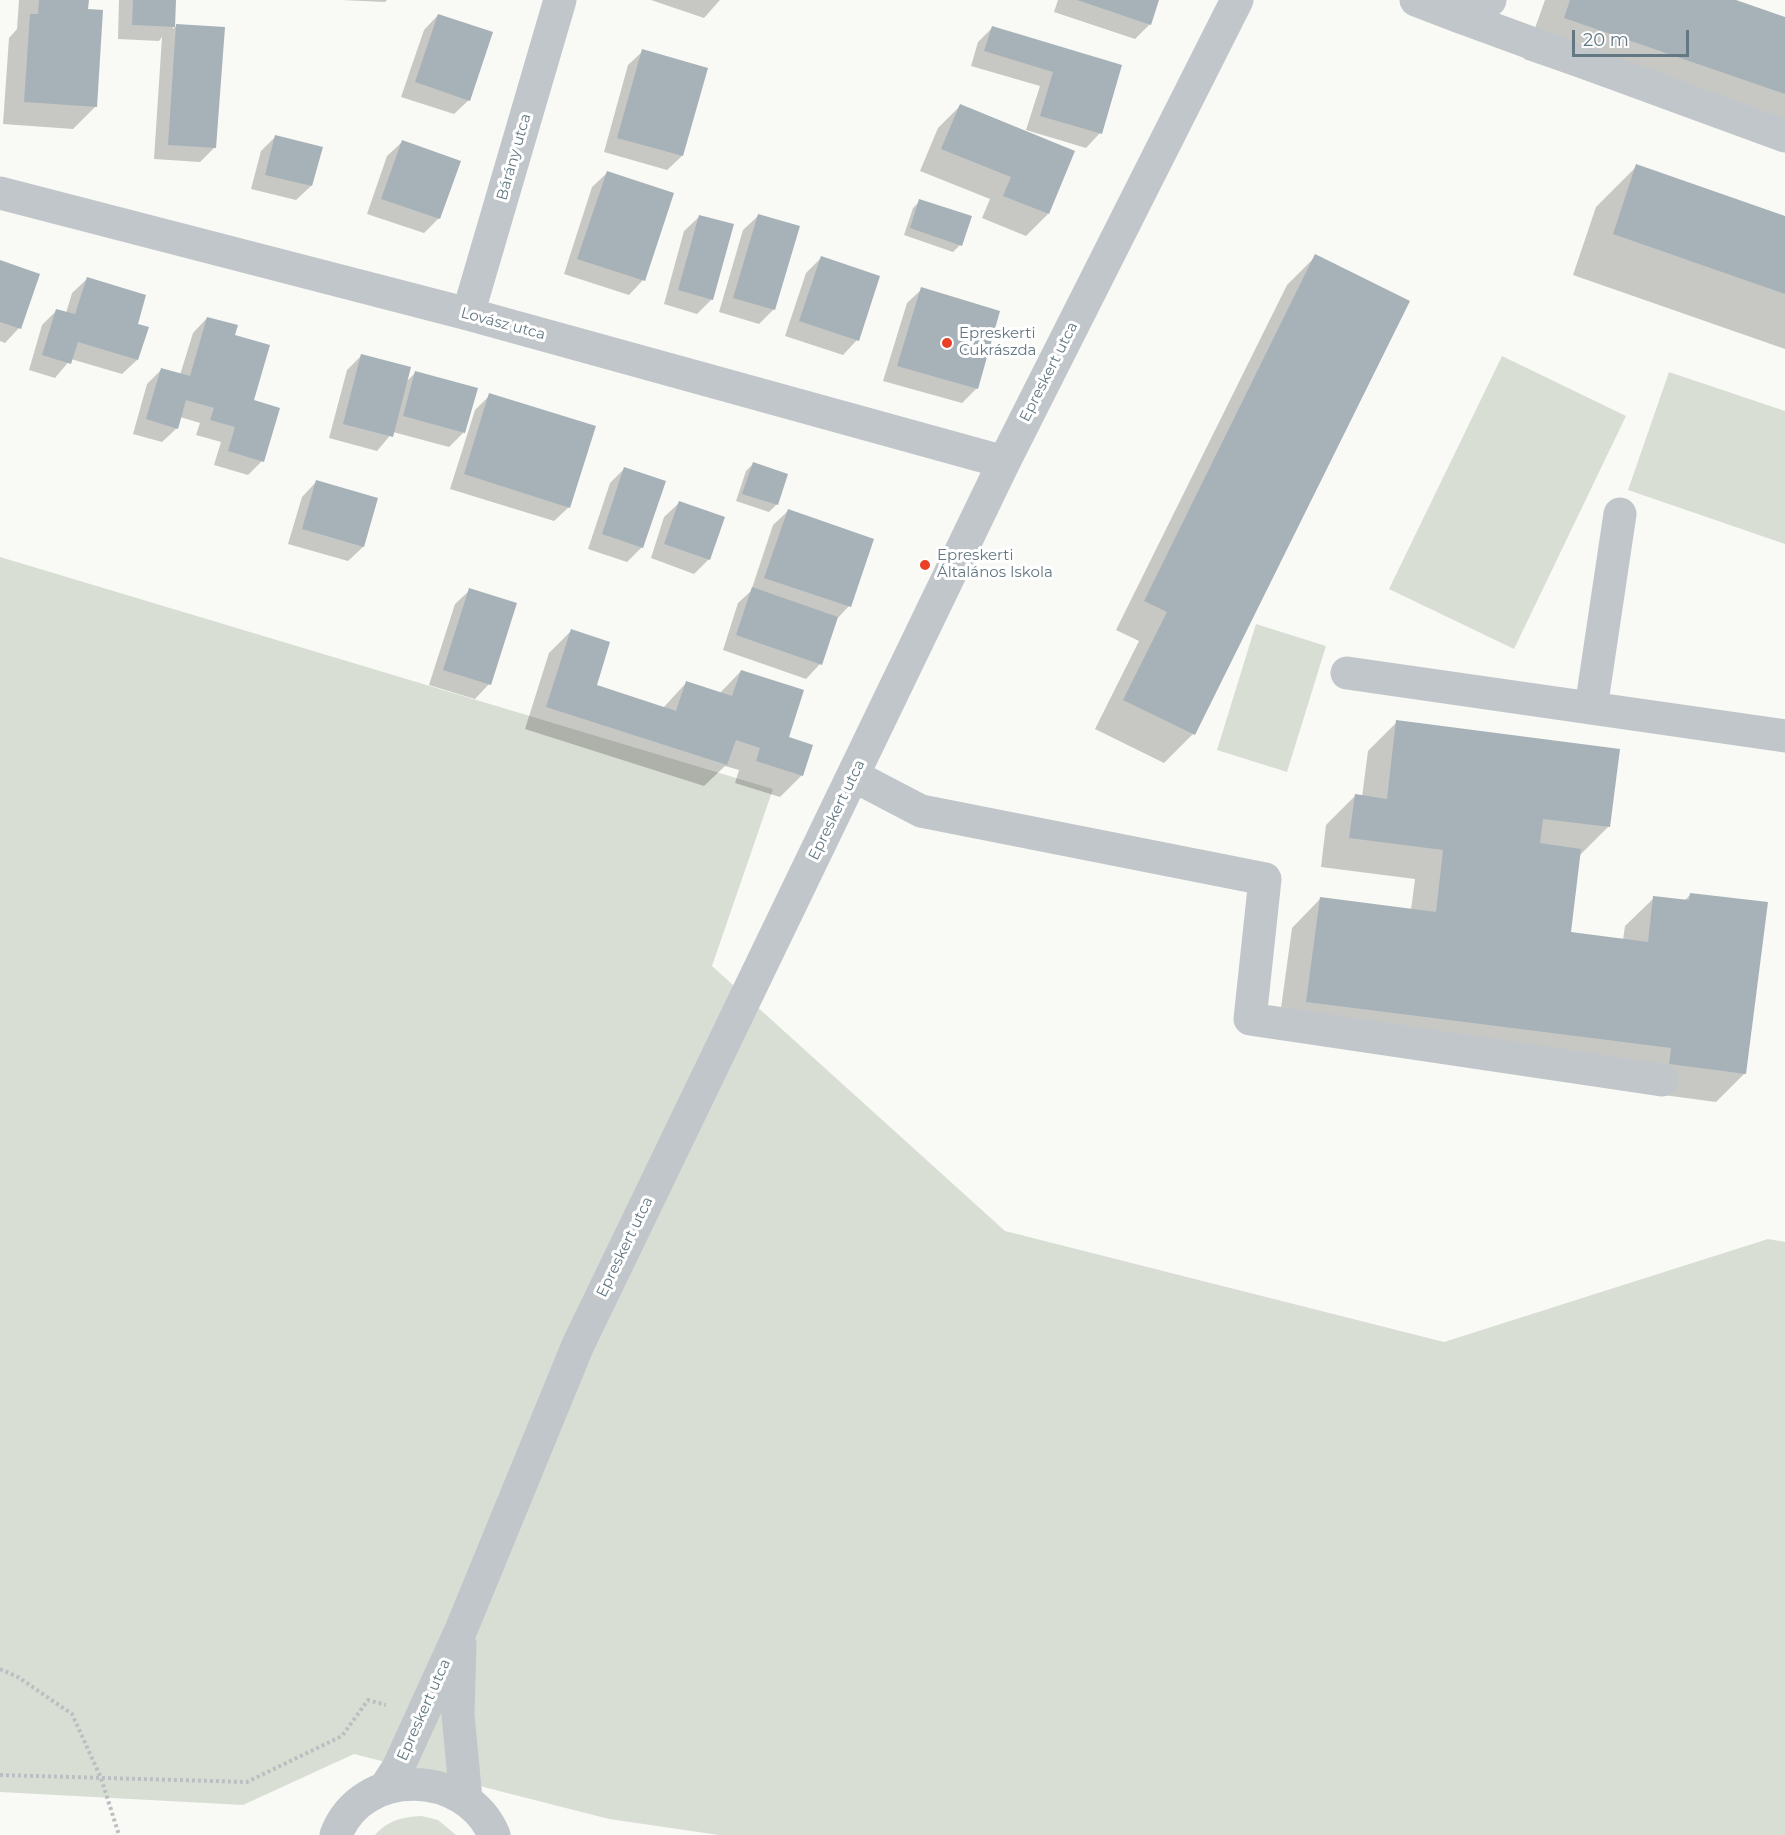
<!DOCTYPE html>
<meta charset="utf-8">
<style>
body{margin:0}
#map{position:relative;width:1785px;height:1835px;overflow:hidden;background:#f9f9f6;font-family:Montserrat,sans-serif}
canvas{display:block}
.scale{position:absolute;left:1572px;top:30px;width:117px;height:27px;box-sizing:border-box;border:3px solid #637883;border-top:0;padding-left:8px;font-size:18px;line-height:21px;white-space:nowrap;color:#637883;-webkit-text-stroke:4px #fff;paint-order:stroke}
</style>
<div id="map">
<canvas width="1785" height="1835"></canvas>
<div class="scale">20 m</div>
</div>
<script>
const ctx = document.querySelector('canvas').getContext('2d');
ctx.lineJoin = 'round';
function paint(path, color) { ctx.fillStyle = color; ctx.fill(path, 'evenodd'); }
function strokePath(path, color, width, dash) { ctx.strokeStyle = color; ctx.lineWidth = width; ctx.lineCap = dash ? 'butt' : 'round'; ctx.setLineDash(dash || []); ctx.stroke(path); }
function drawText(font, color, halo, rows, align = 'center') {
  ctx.font = font + ' Montserrat,sans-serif'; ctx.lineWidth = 6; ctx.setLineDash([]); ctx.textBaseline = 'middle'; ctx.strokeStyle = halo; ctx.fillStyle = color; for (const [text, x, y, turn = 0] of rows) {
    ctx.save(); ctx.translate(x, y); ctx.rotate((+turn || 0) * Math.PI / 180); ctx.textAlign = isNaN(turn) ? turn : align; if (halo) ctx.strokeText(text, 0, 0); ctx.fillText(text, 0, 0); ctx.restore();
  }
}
paint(new Path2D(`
 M 1502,356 L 1626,416 L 1514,649 L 1389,589 Z
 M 1669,372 L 1785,411 L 1785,544 L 1628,490 Z
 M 0,557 L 773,789 L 712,966 L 1005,1231 L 1444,1342 L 1768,1239 L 1785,1242 L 1785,1835 L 719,1835 L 609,1819 L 354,1754 L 243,1805 L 0,1792 Z
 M 1256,624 L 1326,646 L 1287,772 L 1217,750 Z
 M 422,1816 L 438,1820 L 456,1835 L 375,1835 C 388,1820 403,1817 422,1816 Z`), '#d9ded5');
paint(new Path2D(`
 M 19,0 L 87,0 L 95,107 L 73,129 L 3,124 L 9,38 L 17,29 Z
 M 119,0 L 174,0 L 173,29 L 177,25 L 215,147 L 200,162 L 154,159 L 162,37 L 159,41 L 118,39 Z
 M 342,0 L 387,0 L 385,2 Z
 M 651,0 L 720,0 L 704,18 Z
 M 1058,0 L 1158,0 L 1149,25 L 1135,39 L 1054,12 Z
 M 1545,0 L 1731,0 L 1785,19 L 1785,149 L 1524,59 Z
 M 438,15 L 469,100 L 454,114 L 401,97 L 424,30 Z
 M 992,28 L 1120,66 L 1100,133 L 1086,148 L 1026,130 L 1040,86 L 971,66 L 978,42 Z
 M 643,51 L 682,156 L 667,170 L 604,152 L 628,65 Z
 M 960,106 L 1048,214 L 1026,236 L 982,218 L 990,199 L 920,171 L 938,128 Z
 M 276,136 L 311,186 L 296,200 L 251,189 L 261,151 Z
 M 402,142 L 439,218 L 424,233 L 367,214 L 387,156 Z
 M 1637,166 L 1785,218 L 1785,349 L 1573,275 L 1596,207 Z
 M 607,173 L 643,280 L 629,295 L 564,274 L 592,187 Z
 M 920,201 L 960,245 L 953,252 L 904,235 L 913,208 Z
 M 758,216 L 774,309 L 759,324 L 719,312 L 743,230 Z
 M 699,217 L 712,299 L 697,314 L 664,304 L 684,231 Z
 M 1316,256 L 1408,301 L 1193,734 L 1164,763 L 1095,729 L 1139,641 L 1116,630 L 1287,285 Z
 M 821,258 L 857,340 L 843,355 L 785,336 L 806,273 Z
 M 0,262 L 19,328 L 5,343 L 0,341 Z
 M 87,279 L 136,325 L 137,360 L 122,374 L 71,359 L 55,378 L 29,370 L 42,325 L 57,310 L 66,313 L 72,293 Z
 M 922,289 L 977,388 L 962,403 L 883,381 L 907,303 Z
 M 207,318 L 233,336 L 252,401 L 262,461 L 248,475 L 214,465 L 221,442 L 196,435 L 200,423 L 180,417 L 177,428 L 162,442 L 133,434 L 147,384 L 161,370 L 180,375 L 193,333 Z
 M 361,356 L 406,382 L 416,372 L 464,432 L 449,447 L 393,432 L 377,451 L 329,438 L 347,370 Z
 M 490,395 L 569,507 L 554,521 L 450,489 L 475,410 Z
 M 753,464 L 786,475 L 776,505 L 769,512 L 736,501 L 746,471 Z
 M 625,468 L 642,547 L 627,562 L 588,549 L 610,483 Z
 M 316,482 L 377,499 L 363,547 L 348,561 L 288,544 L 302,497 Z
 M 679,503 L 709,559 L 694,574 L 651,558 L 664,517 Z
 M 788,511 L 849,606 L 835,621 L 820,664 L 806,679 L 723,650 L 738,603 L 751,591 L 773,525 Z
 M 470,590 L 489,684 L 475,699 L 429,685 L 455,604 Z
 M 571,631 L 595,686 L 663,708 L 686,683 L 719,694 L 741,671 L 787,738 L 802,775 L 780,797 L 735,783 L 739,770 L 725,766 L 704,786 L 525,729 L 549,653 Z
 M 1397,722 L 1608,827 L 1579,856 L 1569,933 L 1623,940 L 1625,926 L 1654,898 L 1684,901 L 1691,894 L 1745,1073 L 1716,1102 L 1641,1092 L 1278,1030 L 1292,928 L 1320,899 L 1411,910 L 1415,879 L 1321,867 L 1326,825 L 1355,796 L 1362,797 L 1368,751 Z`), '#0003');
paint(new Path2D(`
 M 39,0 L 89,0 L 88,9 L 103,10 L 97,107 L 24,102 L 30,14 L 38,14 Z
 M 133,0 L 176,0 L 175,27 L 132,25 Z
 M 1077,0 L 1159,0 L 1151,25 Z
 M 1570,0 L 1736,0 L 1785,17 L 1785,94 L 1564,18 Z
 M 438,14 L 493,32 L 470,101 L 415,82 Z
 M 176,24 L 225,27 L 216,148 L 168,145 Z
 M 992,26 L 1122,65 L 1102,134 L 1040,116 L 1053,72 L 984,51 Z
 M 642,49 L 708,68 L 683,156 L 617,138 Z
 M 960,104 L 1075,151 L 1049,214 L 1003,196 L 1011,177 L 941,149 Z
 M 275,135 L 323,147 L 312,186 L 265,175 Z
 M 402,140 L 461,161 L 440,219 L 381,199 Z
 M 1636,164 L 1785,216 L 1785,294 L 1613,234 Z
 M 607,171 L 674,193 L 645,281 L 577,259 Z
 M 919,199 L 972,216 L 962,246 L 910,228 Z
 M 758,214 L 800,226 L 775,310 L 733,298 Z
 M 699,215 L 734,224 L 713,300 L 678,290 Z
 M 1315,254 L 1410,301 L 1195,735 L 1123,700 L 1167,612 L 1144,601 Z
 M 821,256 L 880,276 L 859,341 L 799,321 Z
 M 0,260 L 40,274 L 21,329 L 0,322 Z
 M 87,277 L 146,295 L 138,324 L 149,327 L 138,360 L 78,342 L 71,364 L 42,355 L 56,309 L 75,314 Z
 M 921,287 L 1000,311 L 978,389 L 897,366 Z
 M 207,317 L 238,325 L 235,335 L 270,345 L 254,400 L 280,408 L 264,462 L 228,451 L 235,427 L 210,420 L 214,408 L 186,400 L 178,429 L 146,419 L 161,368 L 190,376 Z
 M 361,354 L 411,367 L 393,437 L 343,424 Z
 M 415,371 L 478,388 L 465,433 L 403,416 Z
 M 489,393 L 596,426 L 570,508 L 464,474 Z
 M 753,462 L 788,474 L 778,505 L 742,494 Z
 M 624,467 L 666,481 L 643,548 L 602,534 Z
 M 316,480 L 378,498 L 364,547 L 302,529 Z
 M 679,501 L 725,517 L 710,560 L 664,544 Z
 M 788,509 L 874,539 L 851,607 L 764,578 Z
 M 752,587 L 838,617 L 822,665 L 736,635 Z
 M 469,588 L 517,603 L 491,685 L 443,670 Z
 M 571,629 L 610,642 L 597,685 L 676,711 L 686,681 L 732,696 L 741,670 L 804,690 L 789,737 L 813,745 L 803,776 L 756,761 L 760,748 L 736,740 L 727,765 L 546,707 Z
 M 1396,720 L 1620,749 L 1610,827 L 1543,819 L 1540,843 L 1581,849 L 1571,932 L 1648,942 L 1653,896 L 1689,900 L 1690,893 L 1768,902 L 1746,1074 L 1669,1064 L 1671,1048 L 1306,1002 L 1320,897 L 1436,912 L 1443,850 L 1349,838 L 1355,794 L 1387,799 Z`), '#a6b2b7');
strokePath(new Path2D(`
 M 0,1669 L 18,1677 L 72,1714 L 101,1778 L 119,1835
 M 0,1775 L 247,1782 L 342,1736 L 368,1700 L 386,1705`), '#babfc1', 4, [3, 3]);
strokePath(new Path2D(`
 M 1416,0 L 1463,18 L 1490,0
 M 1463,18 L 1785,136
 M 0,193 L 468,314 L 1004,462
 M 468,314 L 560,0
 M 1347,673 L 1785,736
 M 1591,708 L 1620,514
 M 854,776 L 921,811 L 1265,879 L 1250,1019 L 1662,1080
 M 460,1644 L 458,1715 L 466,1799
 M 385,1788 L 398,1768 L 461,1630 L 578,1345 L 1004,462 L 1237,0
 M 336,1835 C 362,1766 466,1769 494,1835`), '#c0c6c9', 33);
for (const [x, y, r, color] of [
 [947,343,6,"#e94026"],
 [925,565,6,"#e94026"]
]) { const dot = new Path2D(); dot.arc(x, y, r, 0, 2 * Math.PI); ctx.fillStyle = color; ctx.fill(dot); strokePath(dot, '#fff', 2); }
drawText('15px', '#637883', '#fff', [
 ["Bárány utca",514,157,-74],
 ["Lovász utca",503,324,15],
 ["Epreskert utca",1049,372,-63],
 ["Epreskert utca",837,810,-64],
 ["Epreskert utca",625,1247,-64],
 ["Epreskert utca",424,1710,-66]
]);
drawText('15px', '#637883', '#fff', [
 ["Epreskerti",959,334],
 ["Cukrászda",959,351],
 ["Epreskerti",937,556],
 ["Általános Iskola",937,573]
], 'left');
</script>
